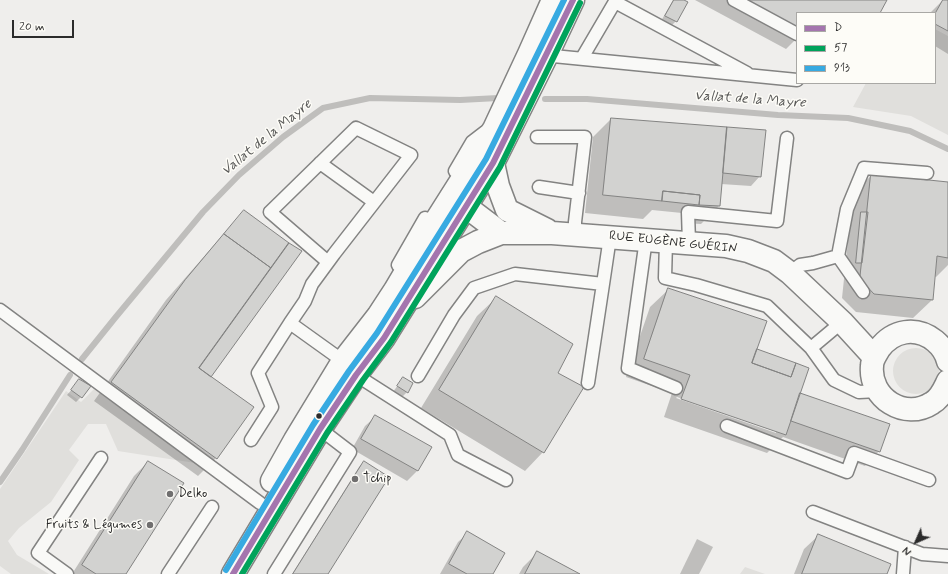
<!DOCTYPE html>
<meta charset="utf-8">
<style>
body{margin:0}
#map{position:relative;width:948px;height:574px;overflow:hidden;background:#efeeec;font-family:Mynerve,sans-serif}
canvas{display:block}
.legend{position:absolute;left:796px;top:12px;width:140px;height:72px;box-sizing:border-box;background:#fdfcf7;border:1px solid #a9a8a5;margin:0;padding:5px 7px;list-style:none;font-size:12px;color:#2b2b2b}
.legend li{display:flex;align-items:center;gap:8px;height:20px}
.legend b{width:20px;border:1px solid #a9a8a5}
.north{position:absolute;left:896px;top:522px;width:40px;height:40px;-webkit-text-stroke:3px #fdfcf7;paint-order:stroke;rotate:225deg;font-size:11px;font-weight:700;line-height:16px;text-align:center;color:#2b2b2b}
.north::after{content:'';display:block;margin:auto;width:14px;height:18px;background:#2b2b2b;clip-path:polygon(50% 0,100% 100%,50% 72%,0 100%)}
.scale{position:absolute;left:12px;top:20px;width:62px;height:18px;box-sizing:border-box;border:2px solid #2b2b2b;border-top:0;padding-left:5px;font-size:12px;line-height:14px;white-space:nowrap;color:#2b2b2b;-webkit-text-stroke:3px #fdfcf7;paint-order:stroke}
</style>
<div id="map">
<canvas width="948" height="574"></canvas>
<ul class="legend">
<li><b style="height:5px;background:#a475ae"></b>D</li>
<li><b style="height:5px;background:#00a35b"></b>57</li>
<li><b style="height:5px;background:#37aae1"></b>913</li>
</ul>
<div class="north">N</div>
<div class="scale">20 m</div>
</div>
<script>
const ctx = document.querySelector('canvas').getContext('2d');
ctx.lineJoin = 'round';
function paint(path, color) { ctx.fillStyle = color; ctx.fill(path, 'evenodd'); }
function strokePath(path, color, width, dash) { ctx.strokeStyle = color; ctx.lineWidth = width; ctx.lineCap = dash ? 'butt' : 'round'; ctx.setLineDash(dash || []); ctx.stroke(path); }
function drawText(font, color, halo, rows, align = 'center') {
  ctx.font = font + ' Mynerve,sans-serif'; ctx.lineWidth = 3; ctx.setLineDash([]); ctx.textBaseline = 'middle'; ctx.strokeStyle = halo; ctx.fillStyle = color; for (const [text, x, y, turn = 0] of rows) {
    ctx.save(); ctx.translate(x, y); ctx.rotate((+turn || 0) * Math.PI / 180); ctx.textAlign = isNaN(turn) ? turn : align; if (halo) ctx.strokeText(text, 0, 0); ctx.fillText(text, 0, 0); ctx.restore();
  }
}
paint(new Path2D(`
 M 935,29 L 948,36 L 948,135 L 911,116 L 853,107 L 866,83 L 935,83 Z
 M893 371a23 23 0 1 1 46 0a23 23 0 1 1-46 0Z
 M 94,389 L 195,463 L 118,451 L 106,424 L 88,424 L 69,450 L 79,460 L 51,502 L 19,528 L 8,541 L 17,555 L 49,574 L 11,574 L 0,566 L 0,489 L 66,391 L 81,402 Z
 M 745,567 L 765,574 L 740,574 Z`), '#e0dfdc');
paint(new Path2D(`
 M 697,539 L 713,547 L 699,574 L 680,574 Z`), '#bfbebc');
paint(new Path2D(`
 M 673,0 L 682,0 L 676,21 L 671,26 L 661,21 Z
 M 695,0 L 886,0 L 879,13 L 797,13 L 797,38 L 786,49 Z
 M 943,0 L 948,0 L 948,54 L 935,46 L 935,13 L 930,13 Z
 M 611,119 L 727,128 L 760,176 L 751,186 L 721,184 L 719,206 L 701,224 L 681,223 L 682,213 L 652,210 L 643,219 L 585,213 L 593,137 Z
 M 872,175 L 948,183 L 948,265 L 936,277 L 934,276 L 932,300 L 913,318 L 856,312 L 842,298 L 853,193 Z
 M 235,221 L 210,377 L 216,458 L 198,476 L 94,401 L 166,300 Z
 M 669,289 L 799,393 L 879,451 L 865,466 L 783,437 L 767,453 L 664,417 L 672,393 L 626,377 L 650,307 ZM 677,397 L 776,431 L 776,433 L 676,398 Z
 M 496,298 L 556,374 L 582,387 L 543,452 L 525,471 L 421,408 L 477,316 Z
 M 403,378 L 407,392 L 402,397 L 393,392 Z
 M 80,380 L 81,397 L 76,402 L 67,395 Z
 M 375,417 L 430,448 L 417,471 L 407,481 L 352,449 L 365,426 Z
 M 148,462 L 125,574 L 72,574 L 134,476 Z
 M 364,462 L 326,574 L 292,574 L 359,467 Z
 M 468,533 L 492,574 L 440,574 L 458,542 Z
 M 819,535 L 886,574 L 794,574 L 804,549 Z
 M 537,553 L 578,574 L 519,574 L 523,567 Z`), '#0003');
strokePath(new Path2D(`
 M 545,99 L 587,99 L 778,115 L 848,118 L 910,131 L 948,149
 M 82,359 L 115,318 L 203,212 L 239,175 L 283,137 L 323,108 L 370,98 L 460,100 L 498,98
 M 0,482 L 22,450 L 70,375`), '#bfbebc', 6);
const building = new Path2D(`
 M 674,0 L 684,0 L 688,2 L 677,22 L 665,16 Z
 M 747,0 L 887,0 L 880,13 L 797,13 L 797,27 Z
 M 943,0 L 948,0 L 948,31 L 935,24 L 935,14 Z
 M 611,118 L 727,127 L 720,206 L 699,205 L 700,195 L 663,191 L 662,201 L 603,195 Z
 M 727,127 L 766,130 L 761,177 L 723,173 Z
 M 871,174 L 948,182 L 948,258 L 937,256 L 933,300 L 874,294 L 860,279 Z
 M 663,191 L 700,195 L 699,205 L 662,201 Z
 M 244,210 L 289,243 L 271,268 L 224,234 Z
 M 861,212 L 868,212 L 862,263 L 856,263 Z
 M 224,234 L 271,268 L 199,368 L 254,407 L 217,459 L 111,382 L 185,280 Z
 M 289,243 L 302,251 L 211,377 L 199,368 Z
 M 668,288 L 767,321 L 752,363 L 791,377 L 796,363 L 809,368 L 786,435 L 681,399 L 690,375 L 644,359 Z
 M 496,296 L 573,344 L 558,373 L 584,387 L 544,453 L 439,390 Z
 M 757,349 L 796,363 L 791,377 L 752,363 Z
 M 403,377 L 413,383 L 408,393 L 397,386 Z
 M 79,379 L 91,386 L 82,398 L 71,390 Z
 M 800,393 L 890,424 L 880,452 L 791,421 Z
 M 375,415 L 432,447 L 418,471 L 361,439 Z
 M 148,461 L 184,483 L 126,574 L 96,574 L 82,565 Z
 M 364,461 L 389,477 L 328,574 L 293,574 Z
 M 467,531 L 505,553 L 493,574 L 467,574 L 449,564 Z
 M 818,534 L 891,564 L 887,574 L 802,574 Z
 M 537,551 L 580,574 L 525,574 Z`);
paint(building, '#d2d2d0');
strokePath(building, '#838382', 1);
const service = new Path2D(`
 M 734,0 L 797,34
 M 615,2 L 747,73
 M 543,55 L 797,80
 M 582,58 L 616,0
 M 537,137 L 585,137 L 575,222 L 575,234
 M 320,163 L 374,202
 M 455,171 L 472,142 L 485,132
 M 539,187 L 579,193
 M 646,239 L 628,368 L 676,388
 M 666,241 L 665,278 L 696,285 L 767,306 L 811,348 L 842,322
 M 689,243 L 688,212 L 777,221 L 787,138
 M 838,256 L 863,292
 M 328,262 L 270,212 L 356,128 L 411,155 L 334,254 L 312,284 L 305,301 L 290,323 L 343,361 L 356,375 L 450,435 L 458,455 L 506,480
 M 398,265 L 425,218
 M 790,273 L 800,265 L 813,263 L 838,256 L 847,209 L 864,168 L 927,173
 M 0,310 L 260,503
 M 811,348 L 834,380 L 859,392 L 878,391
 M 418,376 L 454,315 L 474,288 L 515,274 L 603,284 L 610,237
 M 588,383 L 603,284
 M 727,426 L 847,472 L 854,453 L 929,480
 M 251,440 L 272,407 L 258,373 L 290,323
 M 813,512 L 922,554 L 948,556
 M 67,574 L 38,553 L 101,458
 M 168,574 L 212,507
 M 274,574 L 350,452 L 320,429
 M 903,574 L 905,547`);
const minor = new Path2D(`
 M 493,163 L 498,186 L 507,210 L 547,230
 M 452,196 L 501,233
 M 415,297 L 461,251 L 478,242 L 501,233 L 552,233 L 726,246 L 748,251 L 774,261 L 790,273 L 842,322 L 874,357
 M 948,361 C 946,353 941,346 935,341 C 916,326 893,330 879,349 C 876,355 872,359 872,366 C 869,398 905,421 932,403 C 941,398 944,389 948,381`);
const secondary = new Path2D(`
 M 272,481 L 295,440 L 343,361 L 378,316 L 395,290 L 437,219 L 494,129 L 529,54 L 553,0
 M 233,574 L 320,429 L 356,375 L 384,338 L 493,163 L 547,55 L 573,0`);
strokePath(service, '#838382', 15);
strokePath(minor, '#838382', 25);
strokePath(secondary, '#838382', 25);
strokePath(service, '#f9f9f7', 12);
strokePath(minor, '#f9f9f7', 22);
strokePath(secondary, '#f9f9f7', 22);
strokePath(new Path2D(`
 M 233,574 L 320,429 L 356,375 L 384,338 L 493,163 L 573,0`), '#a475ae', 6);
strokePath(new Path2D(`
 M 242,574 L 327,433 L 363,380 L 391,342 L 500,167 L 580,3`), '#00a35b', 6);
strokePath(new Path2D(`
 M 226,570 L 313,425 L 349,371 L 377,333 L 486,159 L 564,0`), '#37aae1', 6);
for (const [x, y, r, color] of [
 [319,416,3.5,"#2b2b2b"],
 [355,479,4,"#706f6f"],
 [170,494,4,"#706f6f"],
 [150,525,4,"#706f6f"]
]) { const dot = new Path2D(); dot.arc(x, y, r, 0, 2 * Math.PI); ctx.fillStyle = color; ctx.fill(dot); strokePath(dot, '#fdfcf7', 1.5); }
drawText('13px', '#2b2b2b', '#fdfcf7', [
 ["RUE EUGÈNE GUÉRIN",673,243,6]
]);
drawText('13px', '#2b2b2b', '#fdfcf7', [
 ["Tchip",363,479],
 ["Delko",178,494],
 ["Fruits & Légumes",142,525,"right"]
], 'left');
drawText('italic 14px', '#575756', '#fdfcf7', [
 ["Vallat de la Mayre",750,100,4],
 ["Vallat de la Mayre",267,138,-39]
]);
</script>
